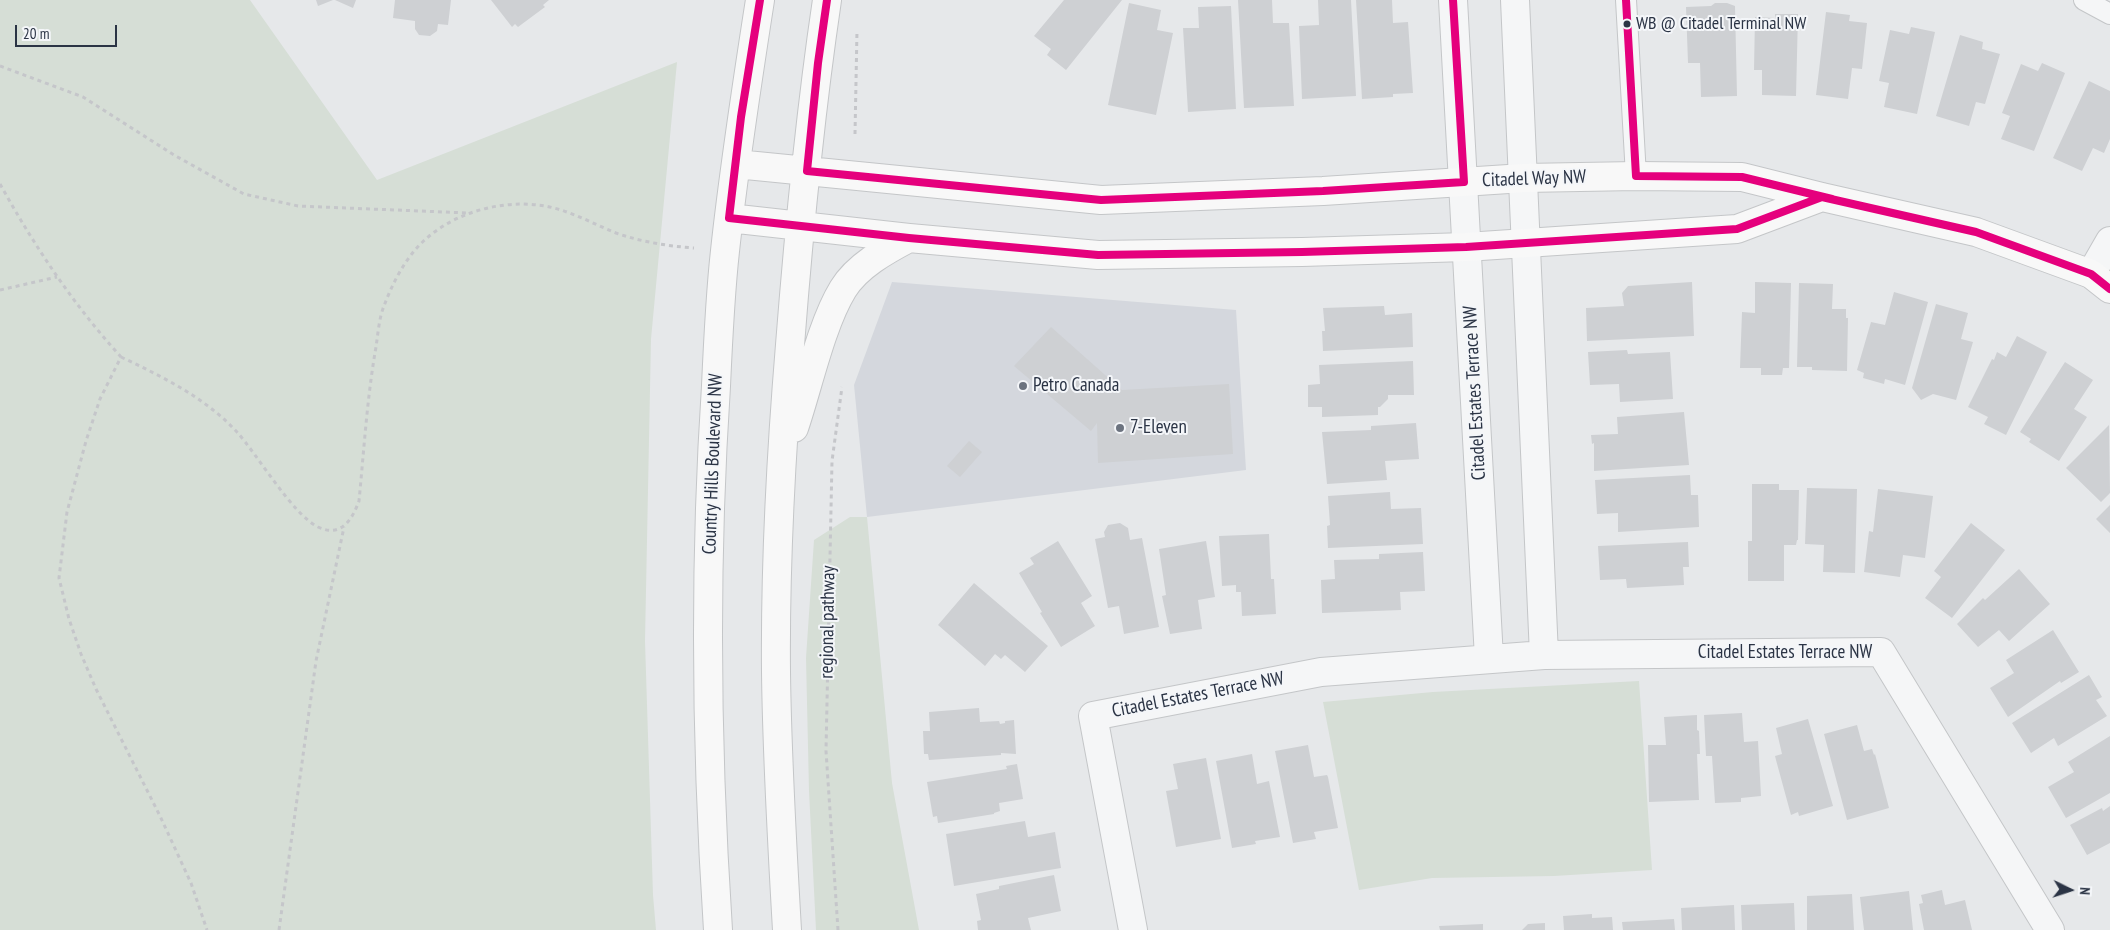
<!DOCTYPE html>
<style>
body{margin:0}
#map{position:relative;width:2110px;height:930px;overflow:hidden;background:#e6e8ea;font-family:"PT Sans Narrow",sans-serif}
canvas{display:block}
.north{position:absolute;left:2045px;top:865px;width:50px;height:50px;-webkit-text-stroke:4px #f4f6f9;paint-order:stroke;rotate:94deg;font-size:14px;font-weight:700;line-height:20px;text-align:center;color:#2b3445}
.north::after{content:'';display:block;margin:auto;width:18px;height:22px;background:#2b3445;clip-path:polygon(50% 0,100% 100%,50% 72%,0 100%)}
.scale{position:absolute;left:15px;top:25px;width:102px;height:22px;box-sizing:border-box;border:2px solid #2b3445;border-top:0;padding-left:6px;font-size:15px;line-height:18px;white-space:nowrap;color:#2b3445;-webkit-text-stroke:4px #f4f6f9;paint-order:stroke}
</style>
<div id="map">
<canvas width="2110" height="930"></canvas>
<div class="north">N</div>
<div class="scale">20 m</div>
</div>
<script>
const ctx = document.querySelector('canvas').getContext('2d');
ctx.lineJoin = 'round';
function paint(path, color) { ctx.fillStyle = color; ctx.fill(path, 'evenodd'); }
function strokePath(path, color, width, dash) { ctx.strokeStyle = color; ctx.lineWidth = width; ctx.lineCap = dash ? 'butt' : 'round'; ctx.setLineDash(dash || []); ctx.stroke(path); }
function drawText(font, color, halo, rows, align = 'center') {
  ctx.font = font + ' "PT Sans Narrow",sans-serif'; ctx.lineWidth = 4; ctx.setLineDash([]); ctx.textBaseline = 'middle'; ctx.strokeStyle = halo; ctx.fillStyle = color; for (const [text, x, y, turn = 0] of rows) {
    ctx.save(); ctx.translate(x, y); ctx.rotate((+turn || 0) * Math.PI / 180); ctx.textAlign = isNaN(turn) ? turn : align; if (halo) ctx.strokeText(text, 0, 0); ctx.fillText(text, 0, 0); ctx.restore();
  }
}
paint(new Path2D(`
 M 892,282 L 1236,310 L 1246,470 L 867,517 L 854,385 Z`), '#d4d7dd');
paint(new Path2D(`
 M 0,0 L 250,0 L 377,180 L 677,62 L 651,339 L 645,641 L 653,895 L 656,930 L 0,930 Z
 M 850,517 L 867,517 L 892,783 L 919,930 L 816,930 L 809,791 L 806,658 L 814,540 Z
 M 1639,681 L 1652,870 L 1554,876 L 1432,878 L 1359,890 L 1323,702 L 1433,692 Z`), '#d6ded6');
paint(new Path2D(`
 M 316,0 L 333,0 L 318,6 Z
 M 335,0 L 356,0 L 353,8 Z
 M 395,0 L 451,0 L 448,25 L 438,24 L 437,31 L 430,36 L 419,35 L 415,29 L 415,21 L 393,18 Z
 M 491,0 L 549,0 L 543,5 L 545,7 L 518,27 L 515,24 L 512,27 Z
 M 1064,0 L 1122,0 L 1066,70 L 1047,55 L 1051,49 L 1034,36 Z
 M 1238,0 L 1272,0 L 1273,23 L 1289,23 L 1294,106 L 1244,108 Z
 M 1318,0 L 1351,0 L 1356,96 L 1302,99 L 1299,26 L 1319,25 Z
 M 1356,0 L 1392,0 L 1393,23 L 1408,22 L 1413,93 L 1393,94 L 1393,97 L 1362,99 Z
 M 1129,3 L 1161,10 L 1157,30 L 1173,33 L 1156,115 L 1108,105 Z
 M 1715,3 L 1727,3 L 1735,6 L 1737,96 L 1701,97 L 1700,63 L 1688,63 L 1686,7 L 1711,6 Z
 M 1231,6 L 1236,109 L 1188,112 L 1183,28 L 1199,28 L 1198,7 Z
 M 1826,12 L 1850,15 L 1849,21 L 1867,23 L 1862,69 L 1852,68 L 1848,99 L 1816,95 Z
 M 1775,14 L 1798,14 L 1796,96 L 1762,95 L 1762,70 L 1754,70 L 1755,17 L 1775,18 Z
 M 1911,27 L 1935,32 L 1917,114 L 1884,107 L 1889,83 L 1879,81 L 1890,30 L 1909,34 Z
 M 1960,35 L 1983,42 L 1982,49 L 2000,54 L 1985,104 L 1976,102 L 1969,126 L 1936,116 Z
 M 2042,63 L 2065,73 L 2034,151 L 2001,139 L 2010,116 L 2002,113 L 2021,64 L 2038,71 Z
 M 2089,81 L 2110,91 L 2110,139 L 2104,153 L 2093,148 L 2082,171 L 2053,158 Z
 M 1692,282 L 1694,336 L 1587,341 L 1586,308 L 1624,306 L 1622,293 L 1628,286 Z
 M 1755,282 L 1791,283 L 1789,368 L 1783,368 L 1782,375 L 1761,375 L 1761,368 L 1740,368 L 1742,312 L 1755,313 Z
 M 1799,283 L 1833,284 L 1832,309 L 1846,309 L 1846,318 L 1848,318 L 1847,371 L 1812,370 L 1812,367 L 1797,367 Z
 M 1894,292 L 1928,302 L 1905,385 L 1885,379 L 1884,384 L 1863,378 L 1864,373 L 1857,370 L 1871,322 L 1885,325 Z
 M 1936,304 L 1968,313 L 1961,339 L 1973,342 L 1956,400 L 1933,394 L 1921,400 L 1912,388 Z
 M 1384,306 L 1385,315 L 1412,313 L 1413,347 L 1323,351 L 1322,331 L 1325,331 L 1323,308 Z
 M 1051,327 L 1122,390 L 1229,384 L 1233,454 L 1098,463 L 1097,423 L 1091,431 L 1014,366 Z
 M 2017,336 L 2047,352 L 2006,435 L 1984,424 L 1988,417 L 1968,407 L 1992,359 L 1994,360 L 1997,352 L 2006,357 Z
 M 1627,350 L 1628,354 L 1670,352 L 1673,399 L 1620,402 L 1619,384 L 1590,385 L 1588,352 Z
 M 1413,361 L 1414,395 L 1388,395 L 1388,399 L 1380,407 L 1378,407 L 1378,415 L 1322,417 L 1322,407 L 1308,407 L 1308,385 L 1320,384 L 1319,365 Z
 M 2065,362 L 2093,380 L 2074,409 L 2087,417 L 2059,461 L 2029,442 L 2031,439 L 2020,432 Z
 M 1684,412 L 1689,465 L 1594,471 L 1594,443 L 1592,444 L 1591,435 L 1618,434 L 1617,417 Z
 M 1416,423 L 1419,459 L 1385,461 L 1387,480 L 1327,484 L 1322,432 L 1371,430 L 1371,426 Z
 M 2109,425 L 2110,493 L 2101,502 L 2066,468 Z
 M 969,441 L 982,452 L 960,477 L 947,466 Z
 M 1690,475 L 1691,495 L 1698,495 L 1699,527 L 1618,532 L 1618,513 L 1597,514 L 1595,480 Z
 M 1752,484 L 1779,484 L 1779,490 L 1799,490 L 1798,540 L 1797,540 L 1796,545 L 1784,545 L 1784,581 L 1748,581 L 1748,541 L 1752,541 Z
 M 1807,488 L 1857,489 L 1855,573 L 1823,572 L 1824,545 L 1805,544 Z
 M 1878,489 L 1933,496 L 1925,558 L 1903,555 L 1900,577 L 1864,572 L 1869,531 L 1873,532 Z
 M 1390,492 L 1391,509 L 1421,508 L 1423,544 L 1328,548 L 1327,526 L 1330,525 L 1328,496 Z
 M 2110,505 L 2110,533 L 2096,519 Z
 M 1120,523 L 1128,528 L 1130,540 L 1142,538 L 1159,627 L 1124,634 L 1119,606 L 1108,608 L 1095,539 L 1105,537 L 1104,532 L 1108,525 Z
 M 1971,523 L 2005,550 L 1952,618 L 1925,598 L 1941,577 L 1934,571 Z
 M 1269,534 L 1271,579 L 1274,579 L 1276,614 L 1242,616 L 1241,592 L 1236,592 L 1236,585 L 1222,586 L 1219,536 Z
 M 1058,541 L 1092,596 L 1081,603 L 1095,626 L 1061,647 L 1040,613 L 1042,612 L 1019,573 L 1034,564 L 1030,558 Z
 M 1206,541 L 1215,597 L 1198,600 L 1202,629 L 1170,634 L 1162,596 L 1166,595 L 1159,549 Z
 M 1688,542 L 1689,567 L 1683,567 L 1684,585 L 1627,588 L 1626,579 L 1600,580 L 1598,546 Z
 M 1423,552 L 1425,591 L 1400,592 L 1401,610 L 1322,613 L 1321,580 L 1335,579 L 1334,560 L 1379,559 L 1379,554 Z
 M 2019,569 L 2050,604 L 2009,641 L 1999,630 L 1978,647 L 1957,624 L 1983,598 L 1985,600 Z
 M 974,583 L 1048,646 L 1025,672 L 1005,655 L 1001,659 L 995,654 L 985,666 L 938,625 Z
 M 2053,630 L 2079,672 L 2061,683 L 2060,681 L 2008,717 L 1990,688 L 2014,673 L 2006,660 Z
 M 2089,675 L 2102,697 L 2096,700 L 2107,716 L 2058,746 L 2054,738 L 2031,753 L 2012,723 Z
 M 979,708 L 980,722 L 999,721 L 1000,724 L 1005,723 L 1005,721 L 1014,720 L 1016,754 L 1001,753 L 1001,755 L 929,760 L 928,754 L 924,754 L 923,731 L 930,731 L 929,712 Z
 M 1742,713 L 1744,742 L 1758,741 L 1761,796 L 1741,798 L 1741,802 L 1715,803 L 1712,756 L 1706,756 L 1704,715 Z
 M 1697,715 L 1697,730 L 1699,731 L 1700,754 L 1697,754 L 1699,800 L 1649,802 L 1648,745 L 1666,745 L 1664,717 Z
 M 1808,719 L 1833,806 L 1799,816 L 1798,812 L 1791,815 L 1776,760 L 1775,756 L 1782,754 L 1776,728 Z
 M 1857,725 L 1864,751 L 1872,749 L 1874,755 L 1875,754 L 1889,808 L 1847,820 L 1824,734 Z
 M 2110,736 L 2110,793 L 2066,818 L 2048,787 L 2074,772 L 2068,762 Z
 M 1308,745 L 1314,777 L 1327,775 L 1328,777 L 1338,828 L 1314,832 L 1316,839 L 1293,843 L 1275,751 Z
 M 1252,754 L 1257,784 L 1269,781 L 1280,837 L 1255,841 L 1256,844 L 1232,848 L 1216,761 Z
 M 1206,758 L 1221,839 L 1176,847 L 1166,791 L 1178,789 L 1173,764 Z
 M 1017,764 L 1023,799 L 999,803 L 1000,811 L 994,813 L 994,814 L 938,823 L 937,816 L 933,817 L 927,782 L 1007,769 L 1006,766 Z
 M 2110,806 L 2110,843 L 2087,855 L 2070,825 L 2102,808 L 2103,811 Z
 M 1025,821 L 1028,837 L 1055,832 L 1061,868 L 954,886 L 946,834 Z
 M 1054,875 L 1061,911 L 1028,918 L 1031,930 L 978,930 L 977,921 L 981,920 L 976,894 L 999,889 L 999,886 Z
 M 1942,890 L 1945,905 L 1965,900 L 1972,930 L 1924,930 L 1919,904 L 1923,903 L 1921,895 Z
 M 1909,891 L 1913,930 L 1864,930 L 1860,897 Z
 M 1852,894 L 1854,930 L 1807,930 L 1807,896 Z
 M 1794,903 L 1795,930 L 1742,930 L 1741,905 Z
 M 1734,905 L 1735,930 L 1682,930 L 1681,908 Z
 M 1592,914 L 1592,918 L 1612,917 L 1613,930 L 1564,930 L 1563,916 Z
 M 1674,919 L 1675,930 L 1623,930 L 1622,922 Z
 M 1545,923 L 1545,930 L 1522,930 L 1528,924 Z
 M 1483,924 L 1483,930 L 1440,930 L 1439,926 Z`), '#ced0d3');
const lane = new Path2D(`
 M 1626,0 L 1636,176
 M 2084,0 L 2110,14`);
const street = new Path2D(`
 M 1453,0 L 1489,658
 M 1515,0 L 1544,655
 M 2091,274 L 2110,241
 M 1133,930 L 1093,716 L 1321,672 L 1544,655 L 1881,652 L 2050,930`);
const secondary = new Path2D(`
 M 736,164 L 1101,200 L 1323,191 L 1524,178 L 1636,176 L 1742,177 L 1822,197 L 1976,232 L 2091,274 L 2110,289
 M 729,218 L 909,238 L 1098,255 L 1302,252 L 1466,247 L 1737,229 L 1822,197
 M 794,428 C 808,387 821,325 843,289 C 857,266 886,250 909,238
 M 718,930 C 706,749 704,568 716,386 C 718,341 720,296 725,251 C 734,167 747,83 760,0
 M 787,930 C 782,844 777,758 776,672 C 775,563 781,454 790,345 C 799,229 810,114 827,0`);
strokePath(lane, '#c4c6c8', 22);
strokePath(street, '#c4c6c8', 30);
strokePath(secondary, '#c4c6c8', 30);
strokePath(new Path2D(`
 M 0,66 L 83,97 L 174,155 L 244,194 L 298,206 L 468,213
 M 855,134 L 857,30
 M 0,184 C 35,247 73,304 121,357 L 100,399 L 86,441 L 67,512 L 59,578 L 69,619 L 81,654 L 96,689 L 160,816 L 191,883 L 207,930
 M 0,290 L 57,277
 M 121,357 C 163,377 204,397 236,431 C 258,455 292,514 318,527 C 341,538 352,520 359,501 C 364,450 367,398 376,347 C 378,334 379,318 384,306 C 391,287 402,265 415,250 C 444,216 494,200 538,205 C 566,208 591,223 616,233 C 642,242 667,246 694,248
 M 279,930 L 316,661 L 344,527
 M 838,930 L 826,751 L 832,461 L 842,387`), '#c5c6ca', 3, [4, 4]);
strokePath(lane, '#f5f6f7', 20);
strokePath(street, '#f5f6f7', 28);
strokePath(secondary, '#f8f8f8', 28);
strokePath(new Path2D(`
 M 760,0 L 741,117 L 729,218 L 909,238 L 1098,255 L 1302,252 L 1466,247 L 1737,229 L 1822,197 L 1976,232 L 2091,274 L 2110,289
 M 827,0 L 818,63 L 807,171 L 1101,200 L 1323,191 L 1464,182 L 1453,0
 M 1626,0 L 1636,176 L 1742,177 L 1832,199`), '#e5007d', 8);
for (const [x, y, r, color] of [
 [1627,24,4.5,"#2b3445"],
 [1023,386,5,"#6c737f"],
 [1120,428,5,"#6c737f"]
]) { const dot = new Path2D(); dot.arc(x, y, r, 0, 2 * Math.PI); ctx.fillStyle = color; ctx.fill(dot); strokePath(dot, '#f4f6f9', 2); }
drawText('18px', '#2b3445', '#f4f6f9', [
 ["WB @ Citadel Terminal NW",1636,24]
], 'left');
drawText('19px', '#2b3445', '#f4f6f9', [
 ["Citadel Way NW",1534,179,-2],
 ["Citadel Estates Terrace NW",1475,393,-93],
 ["Country Hills Boulevard NW",713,464,-88],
 ["regional pathway",828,622,-89],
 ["Citadel Estates Terrace NW",1785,653],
 ["Citadel Estates Terrace NW",1198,695,-11]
]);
drawText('19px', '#2b3445', '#f4f6f9', [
 ["Petro Canada",1033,386],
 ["7-Eleven",1130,428]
], 'left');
</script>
